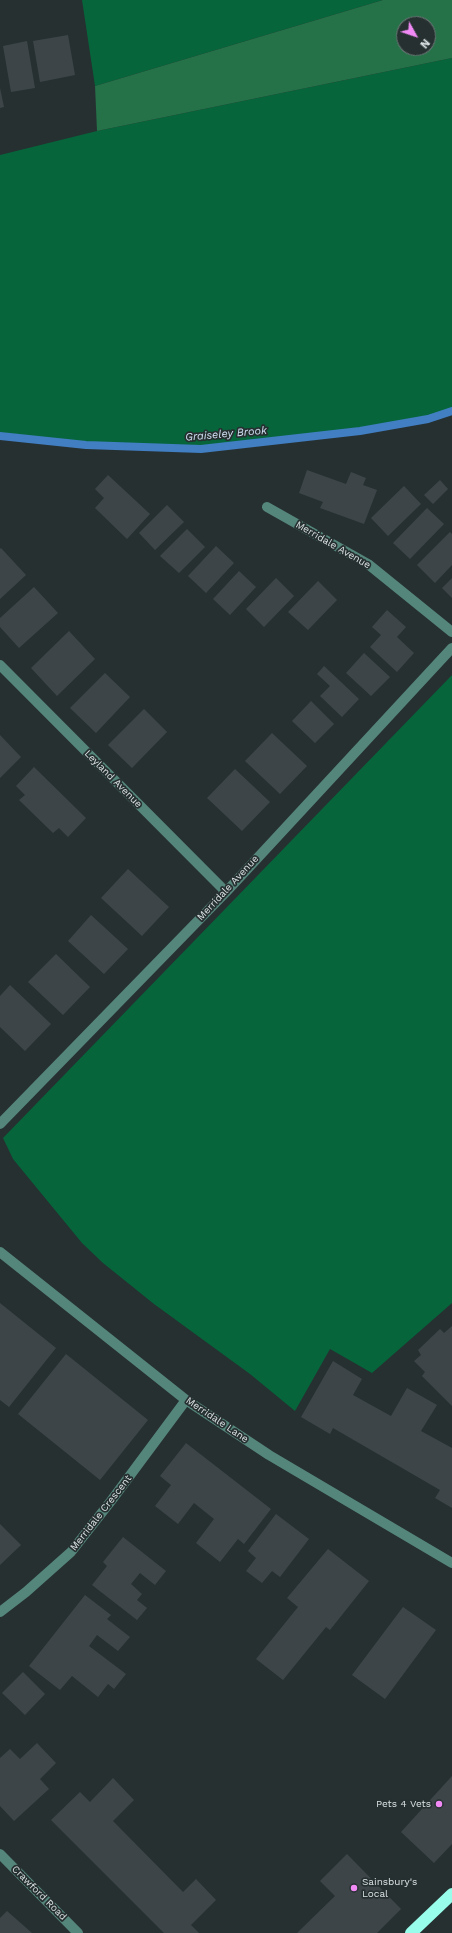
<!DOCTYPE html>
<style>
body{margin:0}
#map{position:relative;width:452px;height:1933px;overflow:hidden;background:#263031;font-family:"Work Sans",sans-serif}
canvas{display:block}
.north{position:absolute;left:396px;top:16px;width:40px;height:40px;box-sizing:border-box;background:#263031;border:1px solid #6f7778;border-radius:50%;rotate:130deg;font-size:11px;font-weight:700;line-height:16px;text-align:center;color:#dce2e3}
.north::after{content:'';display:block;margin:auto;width:14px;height:18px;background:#f18af4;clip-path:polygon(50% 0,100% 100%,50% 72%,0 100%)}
</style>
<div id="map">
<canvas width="452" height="1933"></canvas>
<div class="north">N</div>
</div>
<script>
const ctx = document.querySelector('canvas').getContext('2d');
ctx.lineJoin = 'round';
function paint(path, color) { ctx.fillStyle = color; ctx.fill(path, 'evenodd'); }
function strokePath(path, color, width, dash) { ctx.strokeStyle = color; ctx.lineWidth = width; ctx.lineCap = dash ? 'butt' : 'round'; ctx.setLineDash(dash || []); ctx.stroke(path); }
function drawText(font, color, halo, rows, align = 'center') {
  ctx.font = font + ' "Work Sans",sans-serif'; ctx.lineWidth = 3.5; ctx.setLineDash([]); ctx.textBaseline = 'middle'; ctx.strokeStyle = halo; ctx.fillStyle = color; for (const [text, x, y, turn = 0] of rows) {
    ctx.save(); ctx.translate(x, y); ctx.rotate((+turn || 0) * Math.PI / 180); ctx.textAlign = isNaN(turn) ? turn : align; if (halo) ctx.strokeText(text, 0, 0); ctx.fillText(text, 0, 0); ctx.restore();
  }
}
paint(new Path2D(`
 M 82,0 L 383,0 L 95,86 Z
 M 452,58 L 452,411 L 428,419 L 360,431 L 201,449 L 86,445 L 0,436 L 0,155 L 97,131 Z
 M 452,675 L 452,1303 L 372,1373 L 330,1349 L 295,1411 L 250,1374 L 154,1304 L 103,1263 L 82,1243 L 13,1159 L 3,1138 Z`), '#06653b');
paint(new Path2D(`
 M 383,0 L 452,0 L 452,58 L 97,131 L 95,86 ZM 404,24 L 428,24 L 428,48 L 404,48 Z`), '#257148');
strokePath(new Path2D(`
 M 0,436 L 86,445 L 201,449 L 360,431 L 428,419 L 452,411`), '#417ec2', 8);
paint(new Path2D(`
 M 68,35 L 75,75 L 40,82 L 33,41 Z
 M 27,41 L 35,88 L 11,92 L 3,46 Z
 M 0,88 L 4,107 L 0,108 Z
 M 307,470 L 346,484 L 351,472 L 366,478 L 363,485 L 377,490 L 364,524 L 320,508 L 323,502 L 299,493 Z
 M 108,475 L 150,514 L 127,539 L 95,508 L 104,498 L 95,489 Z
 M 440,480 L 448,489 L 433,504 L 424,495 Z
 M 404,486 L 421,504 L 388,536 L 371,518 Z
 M 167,505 L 184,522 L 155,550 L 139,533 Z
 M 427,508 L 444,524 L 410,559 L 393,543 Z
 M 187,529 L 205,547 L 179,573 L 160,556 Z
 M 450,532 L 452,534 L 452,565 L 435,583 L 417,565 Z
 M 216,546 L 234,563 L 206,593 L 188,576 Z
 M 1,548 L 26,575 L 0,599 L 0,549 Z
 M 239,571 L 256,587 L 230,615 L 213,599 Z
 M 276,578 L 294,596 L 264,627 L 246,609 Z
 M 452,578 L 452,598 L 442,588 Z
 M 318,581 L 337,600 L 308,630 L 288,612 Z
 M 34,587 L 58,613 L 19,648 L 0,627 L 0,618 Z
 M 387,610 L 406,627 L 397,637 L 414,653 L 397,672 L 370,647 L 381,635 L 372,627 Z
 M 69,631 L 95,659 L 57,696 L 31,668 Z
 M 364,653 L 390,677 L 371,696 L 346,673 Z
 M 324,666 L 359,699 L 342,717 L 320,696 L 330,686 L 317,674 Z
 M 105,673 L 130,697 L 96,733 L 70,708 Z
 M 311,701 L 334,724 L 315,743 L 292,721 Z
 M 144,709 L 167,732 L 132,768 L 108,745 Z
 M 272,733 L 307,766 L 280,794 L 245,761 Z
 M 0,735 L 21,757 L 0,778 Z
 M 34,767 L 86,818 L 68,837 L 59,828 L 53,833 L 19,800 L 25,795 L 16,786 Z
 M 235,769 L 270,802 L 242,831 L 207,798 Z
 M 128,869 L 169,907 L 142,936 L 101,898 Z
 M 91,915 L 128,949 L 104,974 L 68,941 Z
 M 56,954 L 90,987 L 63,1015 L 28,982 Z
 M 10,985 L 51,1024 L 25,1051 L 0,1027 L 0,996 Z
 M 0,1303 L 56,1348 L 9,1407 L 0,1400 Z
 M 452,1326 L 452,1406 L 422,1376 L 425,1372 L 414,1361 L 421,1355 L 418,1350 L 440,1329 L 444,1333 Z
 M 66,1354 L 148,1420 L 100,1480 L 18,1414 Z
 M 333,1361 L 362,1379 L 353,1395 L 391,1416 L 407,1388 L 437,1405 L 421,1431 L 452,1448 L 452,1508 L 435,1498 L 440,1490 L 333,1428 L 330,1434 L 301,1417 Z
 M 186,1443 L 271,1509 L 244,1544 L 238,1539 L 220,1562 L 196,1543 L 214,1519 L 194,1503 L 178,1524 L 155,1506 L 171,1485 L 160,1476 Z
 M 276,1514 L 309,1539 L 280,1577 L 272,1571 L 262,1583 L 246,1571 L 256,1558 L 248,1551 Z
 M 0,1524 L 21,1545 L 0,1565 Z
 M 123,1537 L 166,1571 L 155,1585 L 140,1573 L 131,1584 L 142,1594 L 137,1600 L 147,1608 L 137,1620 L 92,1585 L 107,1566 L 103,1562 Z
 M 328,1549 L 369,1581 L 330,1630 L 326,1627 L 283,1680 L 256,1659 L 298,1607 L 287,1598 Z
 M 85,1595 L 111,1615 L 107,1619 L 130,1637 L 118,1651 L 97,1635 L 89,1646 L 126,1674 L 114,1689 L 108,1684 L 98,1697 L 72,1676 L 60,1690 L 29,1666 Z
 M 403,1607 L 436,1630 L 385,1699 L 352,1675 Z
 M 23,1672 L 45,1694 L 25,1715 L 2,1693 Z
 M 37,1743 L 56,1763 L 40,1779 L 49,1789 L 14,1821 L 0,1806 L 0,1758 L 10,1749 L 20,1759 Z
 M 452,1776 L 452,1844 L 434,1863 L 401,1832 Z
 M 113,1778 L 134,1800 L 113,1821 L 183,1892 L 196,1879 L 216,1900 L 191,1925 L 199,1933 L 164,1933 L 51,1820 L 80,1792 L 90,1802 Z
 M 347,1854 L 401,1909 L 377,1933 L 297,1933 L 335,1896 L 320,1881 Z
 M 7,1911 L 32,1933 L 0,1933 L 0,1918 Z`), '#3d4549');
strokePath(new Path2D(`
 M 267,507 L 368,564 L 452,632
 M 0,665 L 226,892
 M 0,1124 L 226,892 L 452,648
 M 0,1252 L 186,1400 L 269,1455 L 452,1563
 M 0,1612 L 26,1592 L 71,1552 L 111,1501 L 186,1400
 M 0,1854 L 78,1933`), '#55867c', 10);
strokePath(new Path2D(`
 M 411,1933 L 452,1894`), '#98fdea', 12);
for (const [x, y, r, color] of [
 [439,1804,4,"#f18af4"],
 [354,1888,4,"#f18af4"]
]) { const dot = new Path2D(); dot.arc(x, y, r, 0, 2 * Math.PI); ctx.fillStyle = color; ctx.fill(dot); strokePath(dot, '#263031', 1.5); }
drawText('10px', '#dce2e3', '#263031', [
 ["Merridale Avenue",333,545,30],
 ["Leyland Avenue",113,779,45],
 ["Merridale Avenue",228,888,-47],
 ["Merridale Lane",217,1420,34],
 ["Merridale Crescent",101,1513,-52],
 ["Crawford Road",39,1893,45]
]);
drawText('10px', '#dce2e3', '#263031', [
 ["Pets 4 Vets",431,1804],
 ["Sainsbury's",362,1882,"left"],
 ["Local",362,1894,"left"]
], 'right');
drawText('italic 11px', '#d1e0f3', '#263031', [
 ["Graiseley Brook",226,434,-5]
]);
</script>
